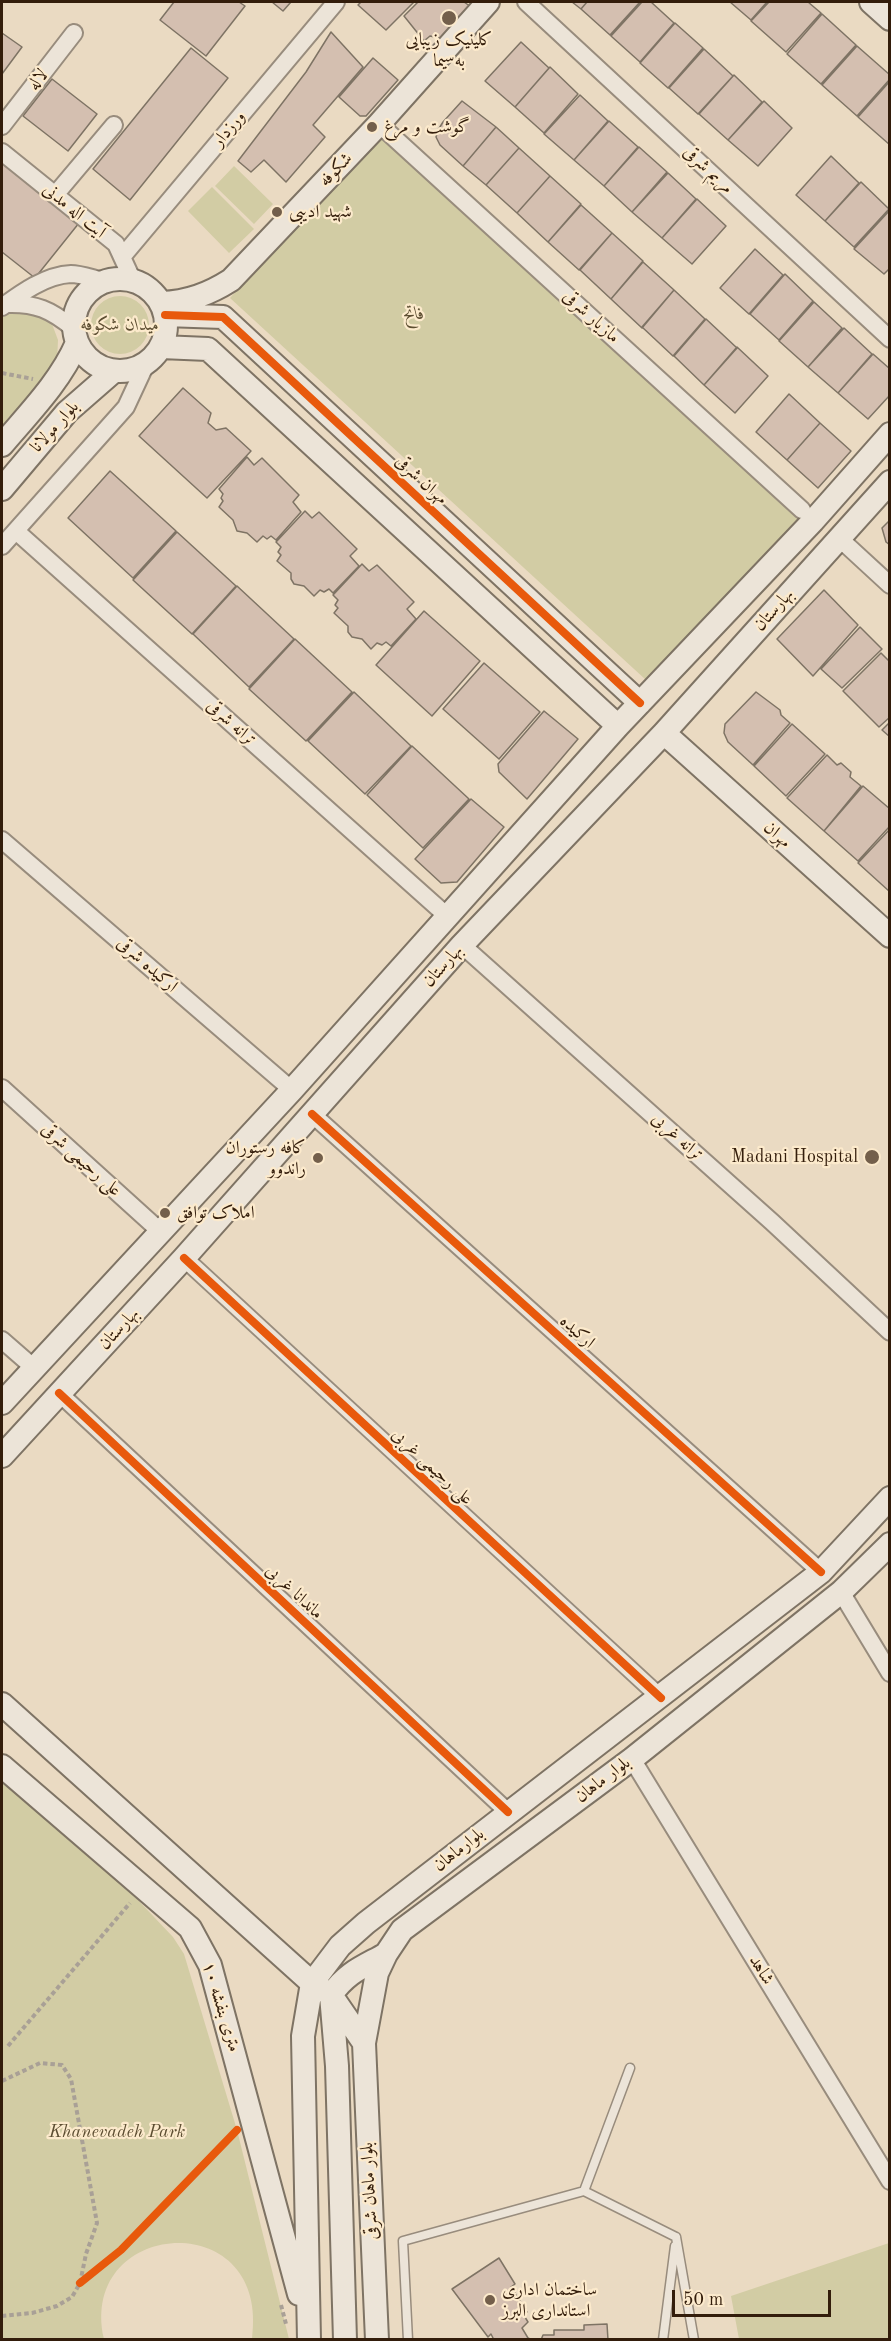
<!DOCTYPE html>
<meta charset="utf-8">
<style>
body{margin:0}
#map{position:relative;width:891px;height:2341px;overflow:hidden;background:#eadac2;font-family:"Old Standard TT",serif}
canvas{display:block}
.frame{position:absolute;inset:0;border:3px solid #331d0b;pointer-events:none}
.scale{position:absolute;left:672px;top:2290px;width:159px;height:27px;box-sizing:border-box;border:3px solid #331d0b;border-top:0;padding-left:8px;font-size:18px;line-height:21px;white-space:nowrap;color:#331d0b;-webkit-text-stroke:4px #fceacc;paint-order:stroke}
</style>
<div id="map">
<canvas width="891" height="2341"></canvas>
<div class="frame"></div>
<div class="scale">50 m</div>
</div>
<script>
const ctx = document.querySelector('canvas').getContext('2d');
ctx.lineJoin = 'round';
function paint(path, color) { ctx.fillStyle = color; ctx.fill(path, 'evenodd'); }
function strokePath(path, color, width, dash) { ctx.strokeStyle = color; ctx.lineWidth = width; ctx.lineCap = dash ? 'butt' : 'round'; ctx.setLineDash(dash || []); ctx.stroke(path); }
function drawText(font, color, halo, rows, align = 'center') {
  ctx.font = font + ' "Old Standard TT",Amiri,serif'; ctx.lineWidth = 4.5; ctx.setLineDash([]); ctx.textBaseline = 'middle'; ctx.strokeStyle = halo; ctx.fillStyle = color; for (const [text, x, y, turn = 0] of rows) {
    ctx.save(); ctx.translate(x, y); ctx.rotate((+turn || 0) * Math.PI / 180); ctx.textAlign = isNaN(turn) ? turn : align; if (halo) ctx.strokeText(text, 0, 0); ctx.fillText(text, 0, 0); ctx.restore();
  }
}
paint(new Path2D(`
 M 380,129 L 802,519 L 646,680 L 230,298 Z
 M 234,166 L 273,204 L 254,224 L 215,186 Z
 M 212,187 L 254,229 L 229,253 L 188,211 Z
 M91 325a29 29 0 1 1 58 0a29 29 0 1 1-58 0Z
 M 19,311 L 38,311 L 52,324 L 58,340 L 57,362 L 2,427 L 2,315 Z
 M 2,1781 L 135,1897 L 173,1937 L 184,1954 L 237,2130 L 289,2339 L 252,2339 C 271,2204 77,2218 104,2339 L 2,2339 Z
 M 889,2243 L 889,2339 L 739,2339 L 731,2296 Z`), '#d2cca4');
const building = new Path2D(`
 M 174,2 L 239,2 L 245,6 L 206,56 L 160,20 Z
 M 272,2 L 291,2 L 283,11 Z
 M 361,2 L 414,2 L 386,30 L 358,5 Z
 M 418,2 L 464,2 L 474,9 L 447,36 L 439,38 L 430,36 L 424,41 L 404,16 Z
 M 572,2 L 587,2 L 581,9 Z
 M 587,2 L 640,2 L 610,35 L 581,9 Z
 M 642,2 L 651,2 L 674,23 L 640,62 L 611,36 Z
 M 730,2 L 767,2 L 751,20 Z
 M 769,2 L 808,2 L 821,13 L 786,52 L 751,21 Z
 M 822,14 L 856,45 L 821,84 L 787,54 Z
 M 675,23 L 703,48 L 668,88 L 640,63 Z
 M 331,32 L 363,67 L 313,125 L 325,137 L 286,182 L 264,160 L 251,172 L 238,161 L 306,72 Z
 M 2,33 L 22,47 L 2,74 Z
 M 521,42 L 549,68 L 515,107 L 485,81 Z
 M 857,46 L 890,75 L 890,79 L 857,116 L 822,85 Z
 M 191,48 L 228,78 L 130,200 L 93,169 Z
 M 704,49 L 733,76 L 698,114 L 669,88 Z
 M 373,58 L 398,80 L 366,116 L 360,116 L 339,97 Z
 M 550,67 L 578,94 L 544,133 L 515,107 Z
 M 734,75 L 762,102 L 728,140 L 699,114 Z
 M 52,79 L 97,114 L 68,151 L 23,116 Z
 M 890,81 L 890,145 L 858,117 Z
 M 580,95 L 608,121 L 574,160 L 544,134 Z
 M 462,101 L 496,127 L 463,166 L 440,145 L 436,137 L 438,130 L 443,122 Z
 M 764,101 L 792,128 L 758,166 L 728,140 Z
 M 609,121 L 638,147 L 604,186 L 574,160 Z
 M 496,127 L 519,148 L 486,185 L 463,166 Z
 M 639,147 L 667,172 L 632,212 L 604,186 Z
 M 519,148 L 550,176 L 517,213 L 486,185 Z
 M 831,156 L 859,183 L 825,221 L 796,195 Z
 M 2,162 L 79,223 L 35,278 L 2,252 Z
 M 668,173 L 696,199 L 662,238 L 632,212 Z
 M 550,176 L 581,204 L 548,242 L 517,213 Z
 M 861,182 L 889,209 L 854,247 L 825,221 Z
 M 697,199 L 726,226 L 692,264 L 662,238 Z
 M 581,205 L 612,233 L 579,270 L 548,242 Z
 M 890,210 L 890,268 L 884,274 L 854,249 Z
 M 612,233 L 643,261 L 611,299 L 580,270 Z
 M 755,249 L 783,275 L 749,314 L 720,288 Z
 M 643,262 L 674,290 L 642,328 L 611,299 Z
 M 785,274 L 813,301 L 779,340 L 750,314 Z
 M 674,290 L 705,319 L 673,356 L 642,327 Z
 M 814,302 L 842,328 L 808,367 L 779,341 Z
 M 706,319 L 737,348 L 704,385 L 674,356 Z
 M 844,328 L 872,354 L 838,393 L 808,367 Z
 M 737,347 L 768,376 L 735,413 L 704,385 Z
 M 873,354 L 890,369 L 890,395 L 868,419 L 838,393 Z
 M 183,388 L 211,413 L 208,423 L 216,430 L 226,428 L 251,451 L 207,498 L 139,436 Z
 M 789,394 L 820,423 L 787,460 L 756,432 Z
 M 820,423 L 851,451 L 818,488 L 787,460 Z
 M 247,457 L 254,465 L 262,458 L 299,495 L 293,502 L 301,512 L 276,540 L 271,536 L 267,539 L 263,536 L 257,542 L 247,533 L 237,531 L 233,520 L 219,507 L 223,501 L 221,498 L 223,494 L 219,489 Z
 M 110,471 L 176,531 L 133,578 L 68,518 Z
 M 305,511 L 312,518 L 319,512 L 357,549 L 350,556 L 359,566 L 333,593 L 329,589 L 324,592 L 320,590 L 314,596 L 304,586 L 294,584 L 291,579 L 291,573 L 277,561 L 281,555 L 278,552 L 281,547 L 276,542 Z
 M 890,520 L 890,545 L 886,542 L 882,528 Z
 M 177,532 L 236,586 L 192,634 L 133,580 Z
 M 362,564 L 369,571 L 377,565 L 414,602 L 407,609 L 416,619 L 391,646 L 386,642 L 382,645 L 377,643 L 371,649 L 362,639 L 352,637 L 348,632 L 348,626 L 334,613 L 338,608 L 335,605 L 338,600 L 333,595 Z
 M 237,586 L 294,639 L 249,687 L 193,634 Z
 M 824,590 L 858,625 L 813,676 L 777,639 Z
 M 424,611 L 480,661 L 432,716 L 376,665 Z
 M 860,627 L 882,649 L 842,688 L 821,669 Z
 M 295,639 L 352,692 L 306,741 L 249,689 Z
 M 881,653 L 890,662 L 890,717 L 879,727 L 843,691 Z
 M 484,663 L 540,712 L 499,759 L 443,709 Z
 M 354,692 L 411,746 L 365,794 L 308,741 Z
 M 756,692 L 780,710 L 781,715 L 790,723 L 753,765 L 728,742 L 724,733 L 725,724 Z
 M 544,711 L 578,739 L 527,799 L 499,772 L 498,764 Z
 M 890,722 L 890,737 L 882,730 Z
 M 792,724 L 825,754 L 786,796 L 754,766 Z
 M 412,746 L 469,799 L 423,848 L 367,795 Z
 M 827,755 L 837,765 L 841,763 L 851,772 L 850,777 L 861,786 L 824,831 L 787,798 Z
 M 863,786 L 890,809 L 890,826 L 858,861 L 824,831 Z
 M 471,799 L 504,827 L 457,882 L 441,883 L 415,859 Z
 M 890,829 L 890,892 L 858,863 Z
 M 499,2258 L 515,2284 L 511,2287 L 527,2312 L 523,2314 L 528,2322 L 522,2328 L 528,2338 L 532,2340 L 494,2340 L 491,2334 L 488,2337 L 452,2289 Z
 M 607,2324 L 608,2340 L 541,2340 L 543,2335 L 554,2335 L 554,2330 L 584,2330 L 584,2325 Z`);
paint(building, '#d4bfb0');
strokePath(building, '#7e7364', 1.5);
const lane = new Path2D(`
 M 584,2191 L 676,2237
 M 676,2237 L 694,2340
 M 408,2340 L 403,2241 L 584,2191 L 630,2068
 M 663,2340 L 675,2246`);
const street = new Path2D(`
 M 526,2 L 890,339
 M 379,124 L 802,510
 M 2,126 L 74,33
 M 2,152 L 116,244 L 133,281
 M 55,195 L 114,125
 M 122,257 L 336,2
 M 7,304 C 36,303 51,310 73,328
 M 2,307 C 21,293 46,275 71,274 C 81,274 94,279 104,281
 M 16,531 L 446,915
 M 839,538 L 890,585
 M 2,546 L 126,407 L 146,364
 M 2,840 L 292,1090
 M 462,945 L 772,1222 L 890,1332
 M 2,1088 L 161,1232
 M 312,1114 L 821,1572
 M 184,1258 L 661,1698
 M 2,1340 L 33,1367
 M 59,1393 L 508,1812
 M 841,1592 L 890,1673
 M 632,1759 L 890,2181`);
const secondary = new Path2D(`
 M 871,2 L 890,19
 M74 325a46 46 0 1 1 92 0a46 46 0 1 1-92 0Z
 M 161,303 C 188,302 209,294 231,280 L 379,124 L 488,2
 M 165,315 L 223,317 L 640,703
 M 161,347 L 208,349 L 618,726
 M 2,445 C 29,413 60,382 77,343
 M 2,489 L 67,412 L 114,371
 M 664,733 L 890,936
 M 2,1403 L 292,1090 L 618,726 L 813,521 L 890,434
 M 2,1456 L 184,1258 L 462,945 L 664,733 L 890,482
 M 2,1704 L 312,1983 L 331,1995 L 364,2043
 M 2,1766 L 190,1928 L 210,1965 L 299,2294
 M 309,2340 L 303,2036 L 312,1983 L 340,1946 L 366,1923 L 821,1572 L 890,1498
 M 345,2340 L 337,2066 L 331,1995 C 347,1972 363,1967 386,1954
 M 377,2340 L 364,2043 L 377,1973 L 386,1954 L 402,1930 L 632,1759 L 841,1592 L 890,1544`);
strokePath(lane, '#988c7d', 11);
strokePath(street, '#988c7d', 20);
strokePath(secondary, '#7e7364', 26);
strokePath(new Path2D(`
 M 2,373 L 33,379
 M 8,2046 L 130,1903
 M 2,2081 L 40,2063 L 62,2065 L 71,2079 L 97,2223 L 86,2254 L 80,2283 L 72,2297 L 57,2306 L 32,2313 L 2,2316
 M 281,2305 L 286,2324`), '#a9a096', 4, [4.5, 3]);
strokePath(lane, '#ece4d8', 8);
strokePath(street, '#ece4d8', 16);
strokePath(secondary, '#ece4d8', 22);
strokePath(new Path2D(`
 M 165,315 L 223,317 L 640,703
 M 312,1114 L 821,1572
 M 184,1258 L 661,1698
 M 59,1393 L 508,1812
 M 80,2283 L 121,2250 L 237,2130`), '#e8590c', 8);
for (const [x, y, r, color] of [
 [449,18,8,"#735f4b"],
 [372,127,6,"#735f4b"],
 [277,212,6,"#735f4b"],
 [872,1157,8,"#735f4b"],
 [318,1158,6,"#735f4b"],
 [165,1213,6,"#735f4b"],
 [490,2300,6,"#735f4b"]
]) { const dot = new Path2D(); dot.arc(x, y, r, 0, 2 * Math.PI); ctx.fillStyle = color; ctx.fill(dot); strokePath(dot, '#fceacc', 2); }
drawText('18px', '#331d0b', '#fceacc', [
 ["کلینیک زیبایی",449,40,"center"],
 ["به‌سیما",449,61,"center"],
 ["گوشت و مرغ",384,127],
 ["شهید ادیبی",289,212],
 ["کافه رستوران",306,1148,"right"],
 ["راندوو",306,1169,"right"],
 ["Madani Hospital",858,1157,"right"],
 ["املاک توافق",177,1213],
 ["ساختمان اداری",502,2290],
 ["استانداری البرز",502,2311]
], 'left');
drawText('18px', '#331d0b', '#fceacc', [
 ["لاله",38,80,-52],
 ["ورزدار",229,129,-50],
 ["شکوفه",336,170,-46],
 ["مریم شرقی",708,170,43],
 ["آیت اله مدنی",74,211,39],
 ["مازیار شرقی",591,317,42],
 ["بلوار مولانا",55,427,-48],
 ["مهران شرقی",421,480,43],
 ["بهارستان",774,610,-48],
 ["ترانه شرقی",231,723,42],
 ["مهران",777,835,42],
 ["ارکیده شرقی",147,965,41],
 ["بهارستان",443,966,-48],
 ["ترانه غربی",677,1137,42],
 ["علی رحیمی شرقی",81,1160,42],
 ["بهارستان",119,1329,-47],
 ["ارکیده",577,1332,42],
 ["علی رحیمی غربی",432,1467,43],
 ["ماندانا غربی",294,1592,43],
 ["بلوار ماهان",603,1780,-37],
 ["بلوارماهان",459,1850,-38],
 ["شاهد",761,1970,59],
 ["۱۰ متری بنفشه",221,2007,73],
 ["بلوار ماهان شرقی",370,2191,-93]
]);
drawText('italic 18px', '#5d4e32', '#fceacc', [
 ["فاتح",414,314],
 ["میدان شکوفه",120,325],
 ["Khanevadeh Park",117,2132]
]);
</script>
